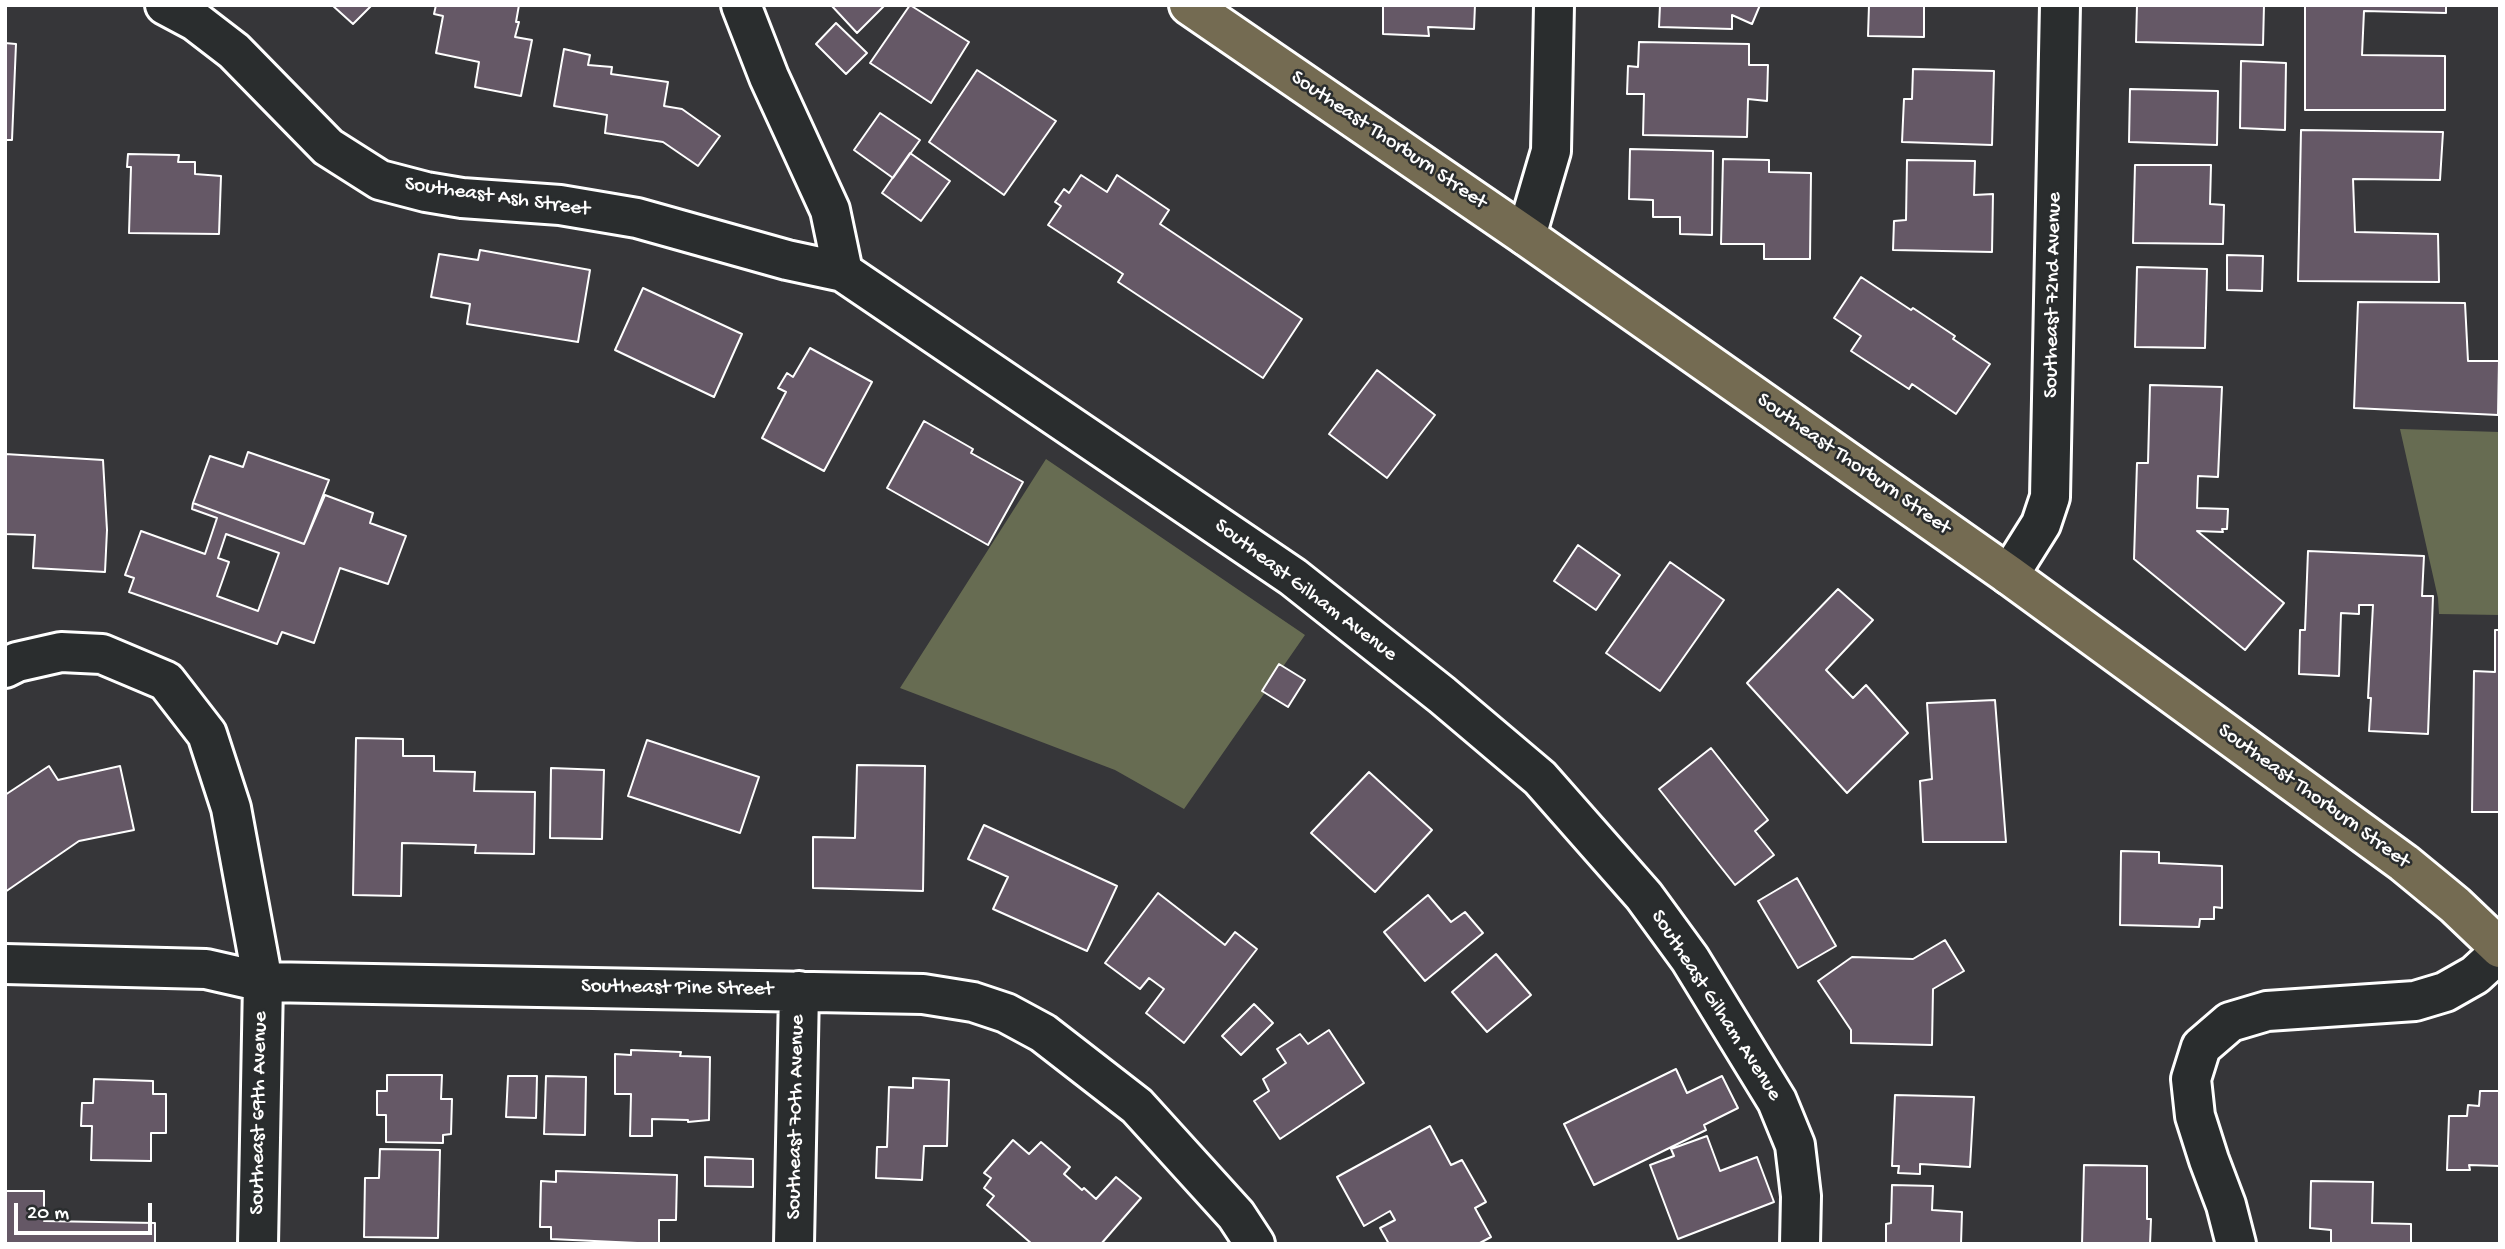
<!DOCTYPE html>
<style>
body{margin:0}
#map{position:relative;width:2505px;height:1249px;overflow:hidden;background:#363639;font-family:"Gochi Hand",sans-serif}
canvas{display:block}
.frame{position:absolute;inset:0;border:7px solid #fff;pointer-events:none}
.scale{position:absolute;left:14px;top:1203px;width:138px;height:32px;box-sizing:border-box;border:4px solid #fff;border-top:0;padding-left:9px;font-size:21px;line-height:24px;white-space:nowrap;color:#fff;-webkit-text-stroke:5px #2a2d2e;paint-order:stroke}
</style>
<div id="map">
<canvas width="2505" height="1249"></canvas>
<div class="frame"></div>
<div class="scale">20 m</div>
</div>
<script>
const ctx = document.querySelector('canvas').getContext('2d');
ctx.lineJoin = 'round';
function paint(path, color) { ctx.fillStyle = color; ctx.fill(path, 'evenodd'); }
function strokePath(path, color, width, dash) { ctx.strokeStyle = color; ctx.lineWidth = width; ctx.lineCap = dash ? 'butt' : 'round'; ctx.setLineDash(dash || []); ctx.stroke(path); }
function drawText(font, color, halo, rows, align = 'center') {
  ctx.font = font + ' "Gochi Hand",sans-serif'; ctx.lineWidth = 5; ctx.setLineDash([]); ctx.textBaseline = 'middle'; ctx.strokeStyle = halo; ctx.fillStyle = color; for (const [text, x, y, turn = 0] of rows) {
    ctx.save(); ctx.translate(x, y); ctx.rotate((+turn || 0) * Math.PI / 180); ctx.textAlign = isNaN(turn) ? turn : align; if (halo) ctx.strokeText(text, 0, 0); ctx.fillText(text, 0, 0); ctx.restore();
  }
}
paint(new Path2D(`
 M 2400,429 L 2500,432 L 2500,615 L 2439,614 L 2438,598 Z
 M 1046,459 L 1305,635 L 1184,809 L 1115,770 L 900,688 Z`), '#676c52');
const building = new Path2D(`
 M 332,5 L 372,5 L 353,24 Z
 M 436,5 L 519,5 L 516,22 L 519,22 L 515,37 L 532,40 L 521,96 L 475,87 L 479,62 L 436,53 L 443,16 L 434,14 Z
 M 831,5 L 885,5 L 857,33 Z
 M 910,5 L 969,42 L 931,103 L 870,63 Z
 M 1383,5 L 1475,5 L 1474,29 L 1428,27 L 1429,36 L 1383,34 Z
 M 1660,5 L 1760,5 L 1752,24 L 1732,15 L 1732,29 L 1659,27 Z
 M 1869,5 L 1924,5 L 1924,37 L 1868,36 Z
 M 2137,5 L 2264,5 L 2263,45 L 2136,42 Z
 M 2305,5 L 2446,5 L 2446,13 L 2364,11 L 2362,55 L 2445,56 L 2445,110 L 2305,110 Z
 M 836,23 L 867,53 L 846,74 L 816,44 Z
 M 1639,42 L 1749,44 L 1749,65 L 1768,65 L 1767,101 L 1748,99 L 1747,137 L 1643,135 L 1644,94 L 1627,94 L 1628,66 L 1638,67 Z
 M 5,43 L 16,44 L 12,140 L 5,140 Z
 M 564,49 L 590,55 L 588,65 L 612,67 L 611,74 L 668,82 L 664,106 L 682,109 L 720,136 L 698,166 L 663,142 L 605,133 L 607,115 L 554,106 Z
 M 2241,61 L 2286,63 L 2285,130 L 2240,128 Z
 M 1913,69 L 1994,71 L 1992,145 L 1902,142 L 1904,99 L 1912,99 Z
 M 977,70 L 1056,121 L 1004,195 L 929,142 Z
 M 2130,89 L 2218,91 L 2217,145 L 2129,142 Z
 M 880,113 L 920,140 L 893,178 L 854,150 Z
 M 2301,130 L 2443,132 L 2440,180 L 2353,179 L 2355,232 L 2438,234 L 2439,282 L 2298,281 Z
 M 1630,149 L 1713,151 L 1712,235 L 1680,234 L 1680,217 L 1653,217 L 1653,200 L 1629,199 Z
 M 910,153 L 950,181 L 921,221 L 882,193 Z
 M 128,154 L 179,155 L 178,162 L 195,162 L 195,174 L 221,176 L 219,234 L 129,233 L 131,167 L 127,167 Z
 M 1723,159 L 1769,160 L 1769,172 L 1811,173 L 1810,259 L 1764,259 L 1764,244 L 1721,244 Z
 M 1907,160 L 1975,161 L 1974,195 L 1993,194 L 1992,252 L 1893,250 L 1894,221 L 1906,220 Z
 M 2135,165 L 2211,165 L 2210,204 L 2224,205 L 2223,244 L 2133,243 Z
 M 1081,175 L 1107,192 L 1117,175 L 1169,210 L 1160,224 L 1302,319 L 1263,378 L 1118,282 L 1123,274 L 1048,225 L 1061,206 L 1055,202 L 1064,189 L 1069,193 Z
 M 480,250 L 590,270 L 578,342 L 467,324 L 470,304 L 431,297 L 439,254 L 478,260 Z
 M 2227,255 L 2263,256 L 2262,291 L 2227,290 Z
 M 2137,267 L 2207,269 L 2205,348 L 2135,347 Z
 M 1861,277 L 1911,310 L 1913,308 L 1955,336 L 1953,339 L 1990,364 L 1956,414 L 1912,384 L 1909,389 L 1851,351 L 1861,336 L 1834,318 Z
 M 643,288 L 742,334 L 714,397 L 615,350 Z
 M 2358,302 L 2465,303 L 2468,361 L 2499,361 L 2498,415 L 2354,408 Z
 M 810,348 L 872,382 L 824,471 L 762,438 L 786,392 L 778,388 L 787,373 L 793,377 Z
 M 1377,370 L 1435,415 L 1387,478 L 1329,434 Z
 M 2150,385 L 2222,387 L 2218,477 L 2198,476 L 2197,508 L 2228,509 L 2227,529 L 2222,529 L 2223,532 L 2197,531 L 2284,603 L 2245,650 L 2134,559 L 2137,463 L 2148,463 Z
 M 924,421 L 973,449 L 971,453 L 1023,482 L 988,545 L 887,488 Z
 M 248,452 L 329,480 L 304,544 L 193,503 L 210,456 L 243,467 Z
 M 5,454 L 103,460 L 107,530 L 105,572 L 33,568 L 35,535 L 5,534 Z
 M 325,495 L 373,513 L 370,523 L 406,536 L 388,584 L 340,568 L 314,643 L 282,632 L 277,644 L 129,592 L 134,578 L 125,575 L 141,531 L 205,554 L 217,518 L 192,509 L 193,503 L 304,544 ZM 226,534 L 279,553 L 258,611 L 217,596 L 229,562 L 218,558 Z
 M 1578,545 L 1620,575 L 1596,610 L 1554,581 Z
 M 2308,551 L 2424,556 L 2422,596 L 2433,596 L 2428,734 L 2369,731 L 2371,698 L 2368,698 L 2373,605 L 2359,605 L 2359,614 L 2341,613 L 2339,676 L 2299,674 L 2300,630 L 2305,630 Z
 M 1670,562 L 1724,600 L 1660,691 L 1606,653 Z
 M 1838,589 L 1873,620 L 1826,670 L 1853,698 L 1866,685 L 1908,733 L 1847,793 L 1747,683 Z
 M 2495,630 L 2500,630 L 2500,812 L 2472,812 L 2474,671 L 2495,672 Z
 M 1279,664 L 1305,680 L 1288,707 L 1262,691 Z
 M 1995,700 L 2006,842 L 1923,842 L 1920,781 L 1932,779 L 1927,703 Z
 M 356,738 L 403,739 L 403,756 L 434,756 L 434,771 L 475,772 L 474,791 L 535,792 L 534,854 L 475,853 L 476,845 L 402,843 L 401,896 L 353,895 Z
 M 647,740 L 759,777 L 740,833 L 628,796 Z
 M 1711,748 L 1768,820 L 1755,831 L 1774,855 L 1735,885 L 1659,789 Z
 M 857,765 L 925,766 L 923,891 L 813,888 L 813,837 L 855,838 Z
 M 49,766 L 58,780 L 120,766 L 134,830 L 79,841 L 5,892 L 5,795 Z
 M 551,768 L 604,770 L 602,839 L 550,838 Z
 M 1369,772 L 1432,830 L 1375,892 L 1311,833 Z
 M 984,825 L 1117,886 L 1087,951 L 993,909 L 1008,877 L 968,859 Z
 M 2121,851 L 2159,852 L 2159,863 L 2222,866 L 2222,908 L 2214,907 L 2214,919 L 2200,919 L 2199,927 L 2120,925 Z
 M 1797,878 L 1836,946 L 1798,968 L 1758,901 Z
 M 1158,893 L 1225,945 L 1235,932 L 1257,949 L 1184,1043 L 1146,1013 L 1164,989 L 1149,978 L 1140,989 L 1105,963 Z
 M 1428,895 L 1451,922 L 1465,912 L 1483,933 L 1425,981 L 1384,932 Z
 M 1945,940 L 1964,971 L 1933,989 L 1932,1045 L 1851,1043 L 1851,1030 L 1818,981 L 1852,957 L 1913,959 Z
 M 1496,954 L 1531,995 L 1487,1032 L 1452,992 Z
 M 1254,1004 L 1273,1023 L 1241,1055 L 1222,1036 Z
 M 1329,1030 L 1364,1083 L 1280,1139 L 1254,1101 L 1269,1091 L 1263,1079 L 1286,1063 L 1277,1049 L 1300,1034 L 1308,1044 Z
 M 631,1050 L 681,1052 L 680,1056 L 710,1057 L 709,1120 L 688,1122 L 688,1120 L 652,1119 L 652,1136 L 630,1136 L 631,1094 L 615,1094 L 615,1054 L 631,1055 Z
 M 1676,1069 L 1687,1093 L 1722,1076 L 1738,1108 L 1704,1125 L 1706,1130 L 1594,1185 L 1564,1124 Z
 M 387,1075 L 442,1075 L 441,1099 L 452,1099 L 451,1134 L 443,1135 L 443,1143 L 386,1142 L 386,1115 L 377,1115 L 377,1091 L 387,1091 Z
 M 508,1076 L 537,1076 L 536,1118 L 506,1117 Z
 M 546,1076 L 586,1077 L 585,1135 L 544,1134 Z
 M 913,1078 L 949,1080 L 947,1146 L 924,1146 L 922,1180 L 876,1178 L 877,1147 L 887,1147 L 889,1087 L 913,1088 Z
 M 94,1079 L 153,1081 L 153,1094 L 166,1094 L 166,1133 L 151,1133 L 151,1161 L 91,1160 L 92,1126 L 81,1126 L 82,1103 L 93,1103 Z
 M 2480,1091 L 2500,1091 L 2500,1166 L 2469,1165 L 2470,1170 L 2447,1170 L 2449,1116 L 2467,1116 L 2468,1105 L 2479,1106 Z
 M 1895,1095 L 1974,1097 L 1970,1167 L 1920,1164 L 1920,1174 L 1898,1173 L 1899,1166 L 1892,1166 Z
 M 1430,1126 L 1451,1165 L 1462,1160 L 1486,1202 L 1475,1208 L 1491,1237 L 1478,1244 L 1389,1244 L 1380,1228 L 1395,1220 L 1390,1211 L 1364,1226 L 1337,1177 Z
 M 1707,1136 L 1720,1171 L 1757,1157 L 1774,1202 L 1678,1239 L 1650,1165 L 1674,1156 L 1671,1149 Z
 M 1013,1140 L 1029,1154 L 1041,1142 L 1070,1167 L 1064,1174 L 1082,1190 L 1084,1188 L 1096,1199 L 1116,1177 L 1141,1198 L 1101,1244 L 1032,1244 L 987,1205 L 994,1196 L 984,1188 L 991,1178 L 984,1173 Z
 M 380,1149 L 440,1150 L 438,1238 L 364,1237 L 365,1178 L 379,1178 Z
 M 705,1157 L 753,1159 L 753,1187 L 705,1186 Z
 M 2084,1165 L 2147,1166 L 2147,1219 L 2151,1219 L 2150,1244 L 2082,1244 Z
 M 556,1171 L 677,1175 L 676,1220 L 659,1220 L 659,1244 L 551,1239 L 551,1227 L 540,1227 L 541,1181 L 556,1182 Z
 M 2311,1181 L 2373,1182 L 2372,1223 L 2411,1224 L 2411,1244 L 2331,1244 L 2331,1230 L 2310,1228 Z
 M 1892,1185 L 1933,1186 L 1932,1210 L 1962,1212 L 1961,1244 L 1886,1244 L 1886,1224 L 1891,1223 Z
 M 5,1191 L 44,1191 L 44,1221 L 155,1223 L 155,1244 L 5,1244 Z`);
paint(building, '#655866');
strokePath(building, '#fff', 2);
const minor = new Path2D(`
 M 165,5 L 195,21 L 234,51 L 328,147 L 380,180 L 426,192 L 462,198 L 560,205 L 637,218 L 787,260 L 843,272
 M 741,5 L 769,77 L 830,210 L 843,272 L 1293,577 L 1442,695 L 1540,778 L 1644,896 L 1690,959 L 1777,1101 L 1795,1145 L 1801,1196 L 1800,1244
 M 1526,236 L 1551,151 L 1554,5
 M 2009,575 L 2041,524 L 2050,497 L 2060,5
 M 5,668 L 17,662 L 61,652 L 102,654 L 166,681 L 207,734 L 231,808 L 263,982 L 258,1244
 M 5,964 L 206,969 L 263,982 L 923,994 L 973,1002 L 1006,1013 L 1043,1033 L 1137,1106 L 1236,1215 L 1255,1244
 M 794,1244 L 799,991
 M 2236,1244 L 2226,1205 L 2209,1160 L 2195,1116 L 2191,1079 L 2201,1047 L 2230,1022 L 2267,1011 L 2415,1001 L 2445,992 L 2475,975 L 2500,952`);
const major = new Path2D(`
 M 1189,5 L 1526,236 L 2009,575 L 2404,863 L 2455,905 L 2500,948`);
strokePath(minor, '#fff', 44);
strokePath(major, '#fff', 44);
strokePath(minor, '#2a2d2e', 38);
strokePath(major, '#746b52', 38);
drawText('21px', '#fff', '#2a2d2e', [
 ["Southeast Thorburn Street",1388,141,34],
 ["Southeast Ash Street",497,198,8],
 ["Southeast 72nd Avenue",2054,295,-89],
 ["Southeast Thorburn Street",1853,465,35],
 ["Southeast Gilham Avenue",1305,591,37],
 ["Southeast Thorburn Street",2313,797,36],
 ["Southeast Pine Street",677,989,1],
 ["Southeast Gilham Avenue",1715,1006,57],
 ["Southeast 69th Avenue",260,1113,-89],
 ["Southeast 70th Avenue",797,1117,-89]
]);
</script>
